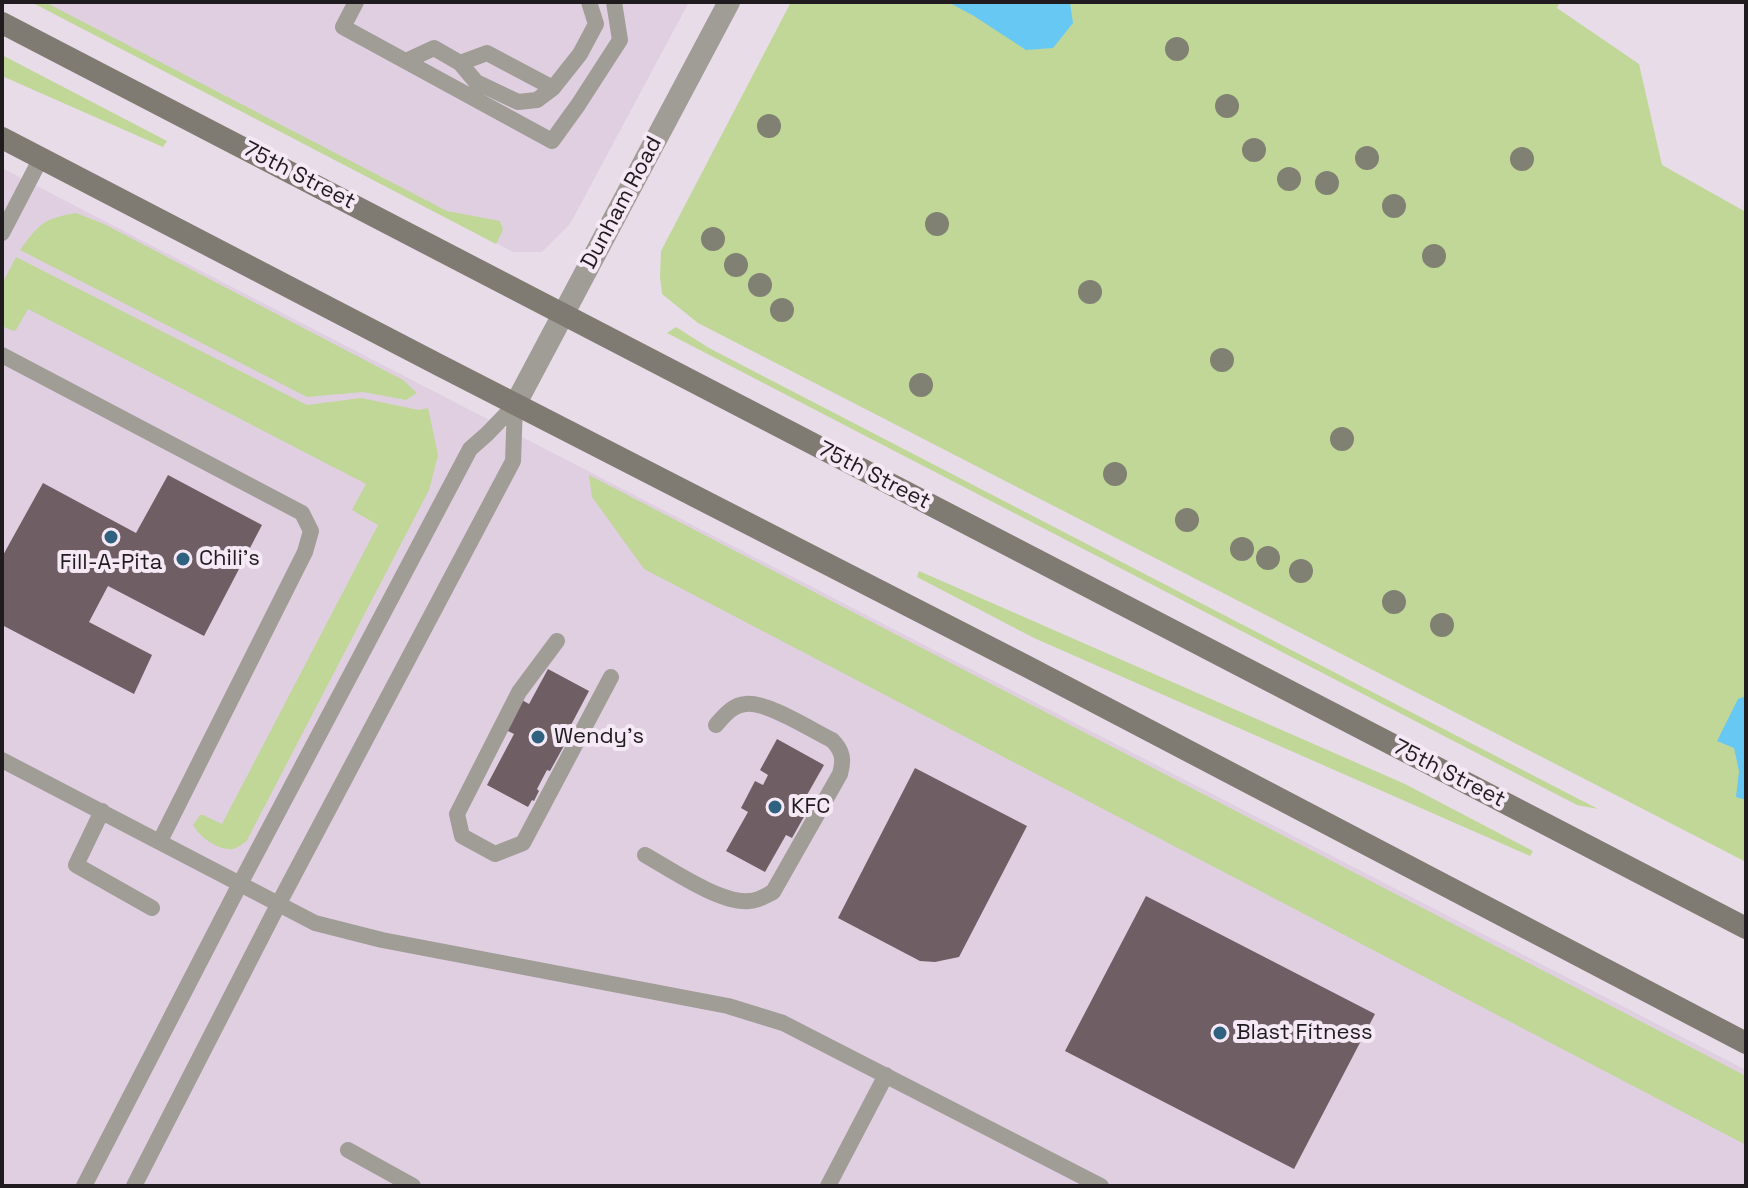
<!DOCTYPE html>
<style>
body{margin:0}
#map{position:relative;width:1748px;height:1188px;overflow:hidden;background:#e8dce9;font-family:"Space Grotesk",sans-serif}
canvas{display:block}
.frame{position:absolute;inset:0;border:4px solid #1f1b1f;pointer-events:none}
</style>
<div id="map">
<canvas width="1748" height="1188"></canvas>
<div class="frame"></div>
</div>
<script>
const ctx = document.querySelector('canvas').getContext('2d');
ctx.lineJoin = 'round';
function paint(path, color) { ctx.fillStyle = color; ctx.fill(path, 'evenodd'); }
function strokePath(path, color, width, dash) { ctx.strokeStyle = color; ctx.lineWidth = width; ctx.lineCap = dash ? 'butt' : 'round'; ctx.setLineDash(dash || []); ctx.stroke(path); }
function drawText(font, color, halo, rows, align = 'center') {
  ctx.font = font + ' "Space Grotesk",sans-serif'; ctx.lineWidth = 8; ctx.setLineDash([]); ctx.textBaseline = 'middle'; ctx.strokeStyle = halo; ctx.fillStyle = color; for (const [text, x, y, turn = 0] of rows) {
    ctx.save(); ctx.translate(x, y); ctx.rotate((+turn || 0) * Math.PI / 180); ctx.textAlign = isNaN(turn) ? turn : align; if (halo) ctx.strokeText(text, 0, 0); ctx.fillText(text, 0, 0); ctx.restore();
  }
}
paint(new Path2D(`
 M 42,2 L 689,2 L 570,224 L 542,252 L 513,252 Z
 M 2,168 L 1746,1070 L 1746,1186 L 2,1186 Z`), '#e0cfe1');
paint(new Path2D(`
 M 31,2 L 45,2 L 447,211 L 500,221 L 503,230 L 496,244 Z
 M 791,2 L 1560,2 L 1557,8 L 1639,64 L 1662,165 L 1746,212 L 1746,862 L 698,323 L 662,294 L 660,277 L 661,251 Z
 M 2,55 L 167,141 L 163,147 L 2,76 Z
 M 76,213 L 104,224 L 403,380 L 417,393 L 406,400 L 363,392 L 307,397 L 20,250 C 38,225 44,218 76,213 Z
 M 16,257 L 307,405 L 361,398 L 419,410 L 428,408 L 438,455 L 429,490 L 246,842 C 242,844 238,848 233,849 C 219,851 199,837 193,825 L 200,815 L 203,815 L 222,824 L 378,525 L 352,510 L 366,484 L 28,309 L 16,330 L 13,331 L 2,326 L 2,284 Z
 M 676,327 L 709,348 L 1598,809 L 1577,805 L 667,333 Z
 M 589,475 L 1746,1076 L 1746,1145 L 644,569 L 592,497 Z
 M 919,571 L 1405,784 L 1533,851 L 1530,856 L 1034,638 L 917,577 Z`), '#c0d797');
paint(new Path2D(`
 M 948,2 L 1070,2 L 1073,23 L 1053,48 L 1026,50 L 974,16 Z
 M 1746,696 L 1746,800 L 1736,797 L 1739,771 L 1734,748 L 1717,741 L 1738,699 Z`), '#68c8f4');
paint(new Path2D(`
 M 168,475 L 262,525 L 204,636 L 108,586 L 89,622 L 152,655 L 134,694 L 2,625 L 2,557 L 43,483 L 136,533 Z
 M 548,669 L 589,691 L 563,740 L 566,742 L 550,771 L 547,770 L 537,789 L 539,791 L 534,801 L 532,800 L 528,807 L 487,785 L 514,734 L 506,730 L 522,700 L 529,704 Z
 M 777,739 L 824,765 L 803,802 L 810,806 L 792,838 L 786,835 L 765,872 L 726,851 L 748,812 L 741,808 L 755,781 L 763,785 L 768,775 L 760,770 Z
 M 915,768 L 1027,826 L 959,957 L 935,962 L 920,961 L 838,918 Z
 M 1146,896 L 1375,1014 L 1294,1169 L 1065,1051 Z`), '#6f5f65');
strokePath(new Path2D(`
 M 356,2 L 343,27 L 552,141 L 578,105 L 620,40 L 614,2
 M 406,61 L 434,48 L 460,63 L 476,82 L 518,102 L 537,100 L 553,88 L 580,54 L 596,24 L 589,2
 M 460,63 L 487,53 L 553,88
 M 2,233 L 41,158
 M 2,355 L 302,513 L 311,531 L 305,552 L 160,841
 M 557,641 L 519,692 L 457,814 L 462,836 L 495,854 L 523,843 L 611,677
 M 2,760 L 315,923 L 382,940 L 728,1006 L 783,1023 L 1101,1186
 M 102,811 L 76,865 L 152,908
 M 645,855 C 670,869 721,904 749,901 C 758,901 765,896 773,892 L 840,774 C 844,760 843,751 832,740 C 813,731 766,701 746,704 C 732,705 724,716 716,725
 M 348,1150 L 413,1186
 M 84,1186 L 241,882 L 470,449 L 487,434 L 515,405
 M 134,1186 L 279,903 L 513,461 L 515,405
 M 828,1186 L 886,1075`), '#a09c96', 16);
strokePath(new Path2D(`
 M 515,405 L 729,2`), '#a09c96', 22);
strokePath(new Path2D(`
 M 2,23 L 1746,928
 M 2,138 L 439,365 L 1028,667 L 1746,1043`), '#807b72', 22);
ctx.fillStyle = '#808073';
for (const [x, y] of [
 [1177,49],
 [1227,106],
 [769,126],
 [1254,150],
 [1367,158],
 [1522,159],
 [1289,179],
 [1327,183],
 [1394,206],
 [937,224],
 [713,239],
 [1434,256],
 [736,265],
 [760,285],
 [1090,292],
 [782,310],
 [1222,360],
 [921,385],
 [1342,439],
 [1115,474],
 [1187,520],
 [1242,549],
 [1268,558],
 [1301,571],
 [1394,602],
 [1442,625]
]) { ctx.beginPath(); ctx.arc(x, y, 12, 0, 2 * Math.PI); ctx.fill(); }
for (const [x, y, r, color] of [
 [111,537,8,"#306280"],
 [183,559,8,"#306280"],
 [538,737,8,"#306280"],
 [775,807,8,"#306280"],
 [1220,1033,8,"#306280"]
]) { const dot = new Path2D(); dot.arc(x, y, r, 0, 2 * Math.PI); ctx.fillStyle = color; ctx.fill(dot); strokePath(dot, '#f5e9f6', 3); }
drawText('22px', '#1f1b1f', '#f5e9f6', [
 ["75th Street",299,176,27],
 ["Dunham Road",622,203,-62],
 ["75th Street",874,476,27],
 ["75th Street",1449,774,27]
]);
drawText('22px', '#1f1b1f', '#f5e9f6', [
 ["Chili's",199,559],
 ["Fill-A-Pita",111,563,"center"],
 ["Wendy's",554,737],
 ["KFC",791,807],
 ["Blast Fitness",1236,1033]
], 'left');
</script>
